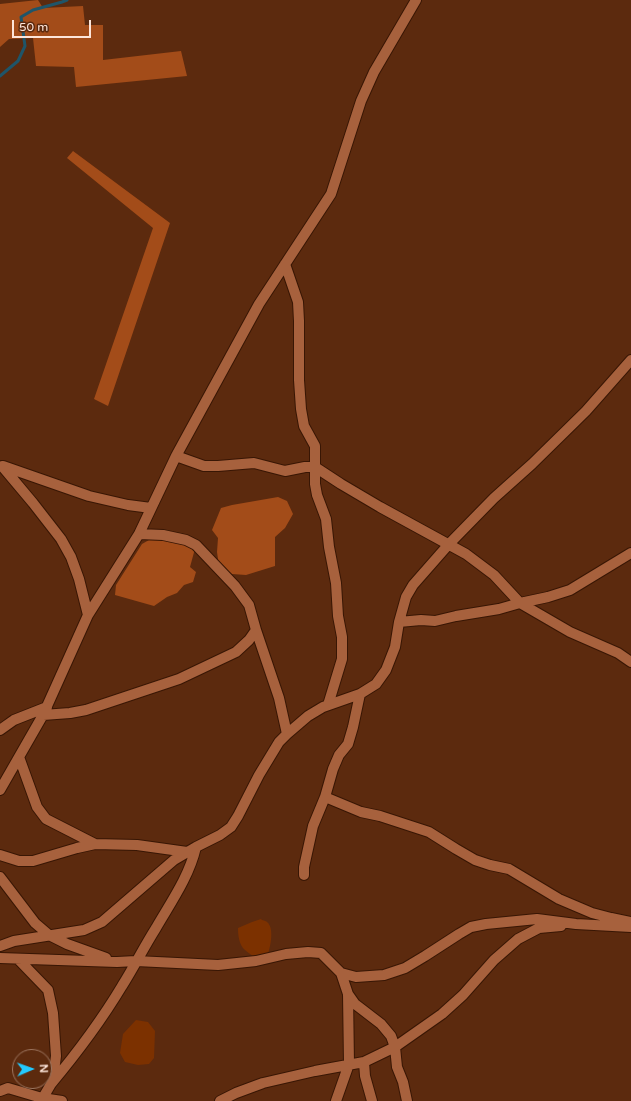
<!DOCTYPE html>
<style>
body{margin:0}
#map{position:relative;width:631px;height:1101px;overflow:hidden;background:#5c2a0e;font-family:"Varela Round",sans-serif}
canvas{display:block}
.north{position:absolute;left:12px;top:1049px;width:40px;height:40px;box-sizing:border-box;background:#5c2a0e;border:1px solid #9c755f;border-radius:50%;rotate:88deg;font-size:11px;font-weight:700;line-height:16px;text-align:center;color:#fde5d9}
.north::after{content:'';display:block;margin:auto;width:14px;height:18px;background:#23c9fe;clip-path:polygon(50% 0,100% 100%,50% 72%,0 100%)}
.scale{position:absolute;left:12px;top:20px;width:79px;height:18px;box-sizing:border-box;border:2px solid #fde5d9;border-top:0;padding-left:5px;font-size:12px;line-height:14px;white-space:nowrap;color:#fde5d9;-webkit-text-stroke:3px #5c2a0e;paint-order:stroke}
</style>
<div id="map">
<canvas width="631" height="1101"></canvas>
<div class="north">N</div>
<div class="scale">50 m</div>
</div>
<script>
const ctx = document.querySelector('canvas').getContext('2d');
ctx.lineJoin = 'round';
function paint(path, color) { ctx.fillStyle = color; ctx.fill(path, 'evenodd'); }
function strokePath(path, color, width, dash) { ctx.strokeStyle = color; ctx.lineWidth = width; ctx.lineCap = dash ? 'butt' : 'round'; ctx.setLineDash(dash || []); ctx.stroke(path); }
paint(new Path2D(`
 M 261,919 C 261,920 267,921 267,922 C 275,928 270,949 267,957 L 256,959 C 253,955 249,954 245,950 C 239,945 238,935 238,928 L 252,922 Z
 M 136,1020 L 148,1022 L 155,1031 L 154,1058 L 149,1064 L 138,1065 L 125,1062 L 120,1053 L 123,1034 Z`), '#7c3100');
paint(new Path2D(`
 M 38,0 L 43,8 L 83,6 L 85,25 L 103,25 L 103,60 L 181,51 L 187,76 L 76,87 L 74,67 L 36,66 L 33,38 L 9,39 L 0,47 L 0,4 Z
 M 73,151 L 170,223 L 108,406 L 94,399 L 153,228 L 67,158 Z
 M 278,497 L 287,501 L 293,514 L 285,528 L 275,537 L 275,566 L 246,575 L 232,574 L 219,566 L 217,552 L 218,538 L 212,530 L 221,508 L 232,505 Z
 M 167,538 L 196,545 L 190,567 L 196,572 L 193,582 L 184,585 L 177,593 L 167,597 L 154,606 L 115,595 L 116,585 L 142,544 L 149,540 Z`), '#a34c19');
strokePath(new Path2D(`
 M 0,76 L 18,61 L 25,46 L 21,17 L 33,10 L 62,2 L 67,0`), '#1f5569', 3);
const minor = new Path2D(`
 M 285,264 L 298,302 L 299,321 L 299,380 L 301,409 L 304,426 L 315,446 L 315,484 L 317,495 L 326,519 L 329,547 L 336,583 L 338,616 L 342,637 L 342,659 L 328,705
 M 176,456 L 204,466 L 218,466 L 254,463 L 285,471 L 305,467 L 315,467 L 341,484 L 380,507 L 466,554 L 494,575 L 520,603 L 570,632 L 618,653 L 631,662
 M 2,466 L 33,503 L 61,539 L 71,557 L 79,579 L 88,615
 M 3,466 L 89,496 L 128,505 L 151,508
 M 139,534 L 163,535 L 186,540 L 196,545 L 235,586 L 249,605 L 256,630 L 279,698 L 287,734
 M 399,622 L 421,620 L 435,621 L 456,616 L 499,609 L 520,603 L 548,597 L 570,590 L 631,553
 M 43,715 L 70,713 L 86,710 L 179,679 L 236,652 L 249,640 L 256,630
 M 0,730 L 14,720 L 47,707
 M 19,757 L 37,807 L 46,819 L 95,844
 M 0,790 L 43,715 L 88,615 L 139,534 L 176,456 L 259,304 L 331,194 L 361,101 L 374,72 L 416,0
 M 325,797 L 333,769 L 339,755 L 348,744 L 353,727 L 360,694
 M 0,855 L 19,861 L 33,861 L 77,848 L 95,844 L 137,845 L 187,852
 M 304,875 L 304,867 L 313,826 L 325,797 L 361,812 L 380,816 L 429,832 L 456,849 L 475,860 L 490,865 L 509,869 L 559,899 L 592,913 L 611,918 L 631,922
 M 0,877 L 35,923 L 49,935 L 67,944 L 106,958
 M 0,946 L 14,941 L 84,930 L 102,922 L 174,860 L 196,847 L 220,835 L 231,827 L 238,816 L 259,775 L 279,742 L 287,734 L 308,716 L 323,707 L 360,694 L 376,684 L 386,670 L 395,647 L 399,622 L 406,597 L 413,585 L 449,544 L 494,498 L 532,464 L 586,411 L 631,360
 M 0,958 L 117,962 L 136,961 L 218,965 L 256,961 L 286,954 L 308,952 L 321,953 L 341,973 L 356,977 L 384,975 L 405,968 L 425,956 L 459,934 L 471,927 L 486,924 L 537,919 L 576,924 L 631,927
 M 18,959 L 48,990 L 53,1013 L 56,1056 L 54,1071 L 51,1084 L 41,1101
 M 341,973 L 348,994 L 355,1004 L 381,1024 L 391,1036 L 395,1047 L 397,1067 L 403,1082 L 407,1101
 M 364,1062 L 365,1076 L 372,1101
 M 51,1084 C 77,1053 101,1021 122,986 C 134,967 144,947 156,928 C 171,902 189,877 196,847
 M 0,1091 L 8,1088 L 42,1098 L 62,1101
 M 220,1101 L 236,1093 L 263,1083 L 315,1071 L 364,1062 L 395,1047 L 442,1014 L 463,995 L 494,960 L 518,939 L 539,928 L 561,926
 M 336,1101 L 349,1064 L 348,994`);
strokePath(minor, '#381604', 12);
strokePath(minor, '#a7613d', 10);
</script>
